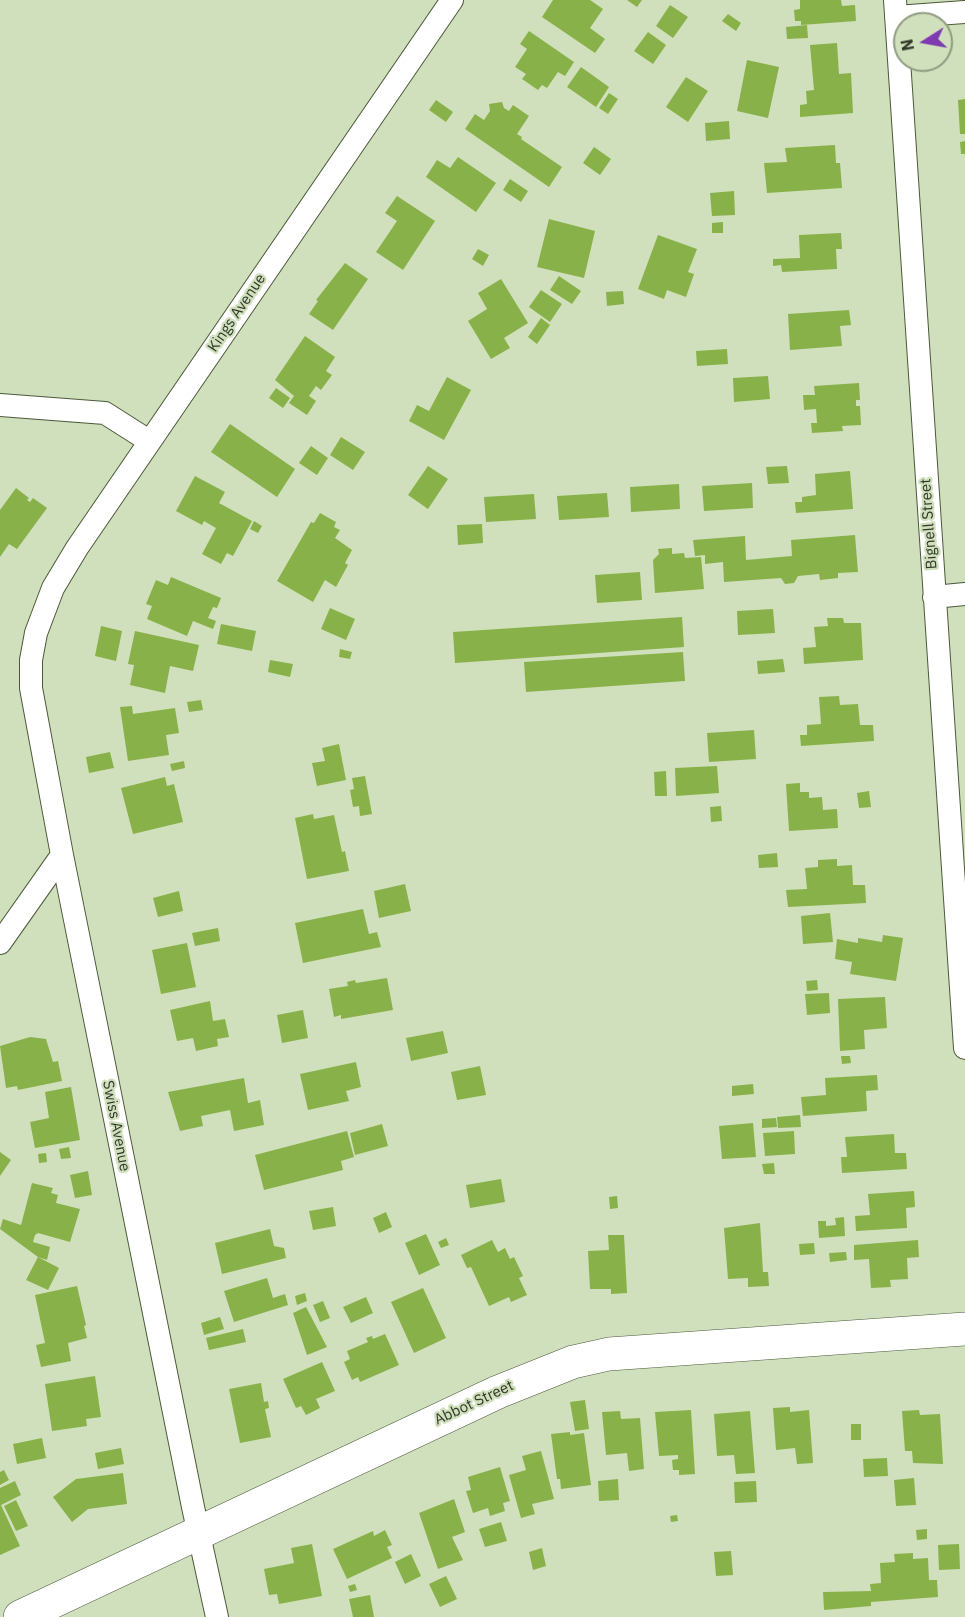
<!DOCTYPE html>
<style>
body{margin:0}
#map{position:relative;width:965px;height:1617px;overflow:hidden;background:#d0e0bc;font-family:"IBM Plex Sans",sans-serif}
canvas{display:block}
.north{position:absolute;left:893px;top:12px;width:60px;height:60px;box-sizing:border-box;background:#d0e0bc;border:2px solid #909c81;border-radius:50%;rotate:259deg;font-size:16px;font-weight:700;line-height:24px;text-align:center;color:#313729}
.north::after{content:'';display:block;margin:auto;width:21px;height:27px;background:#7e3bb0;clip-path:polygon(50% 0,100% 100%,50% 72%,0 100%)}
</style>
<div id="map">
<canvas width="965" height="1617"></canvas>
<div class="north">N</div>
</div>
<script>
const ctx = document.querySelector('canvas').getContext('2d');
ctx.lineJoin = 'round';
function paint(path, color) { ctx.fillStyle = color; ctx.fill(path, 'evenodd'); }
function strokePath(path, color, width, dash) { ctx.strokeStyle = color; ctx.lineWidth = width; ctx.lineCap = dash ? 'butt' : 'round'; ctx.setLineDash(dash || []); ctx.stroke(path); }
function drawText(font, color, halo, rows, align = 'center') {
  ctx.font = font + ' "IBM Plex Sans",sans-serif'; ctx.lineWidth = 4.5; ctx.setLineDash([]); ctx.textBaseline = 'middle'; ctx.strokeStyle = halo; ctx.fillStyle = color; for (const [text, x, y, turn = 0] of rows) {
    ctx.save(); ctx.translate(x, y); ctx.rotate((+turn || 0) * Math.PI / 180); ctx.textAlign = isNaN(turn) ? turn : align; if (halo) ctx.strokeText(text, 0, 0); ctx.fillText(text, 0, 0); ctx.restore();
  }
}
paint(new Path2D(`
 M 553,0 L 590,0 L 603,9 L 590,28 L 605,39 L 595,53 L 542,17 Z
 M 627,0 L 642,0 L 637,7 Z
 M 800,0 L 841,0 L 842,6 L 855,5 L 856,21 L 801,25 L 801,21 L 795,21 L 794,10 L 800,9 Z
 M 670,5 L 688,17 L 673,38 L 656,26 Z
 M 728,14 L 741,23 L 736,31 L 722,21 Z
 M 807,25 L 808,38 L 787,39 L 786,27 Z
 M 529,31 L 574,62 L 565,76 L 558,72 L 547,88 L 542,85 L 538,90 L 522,79 L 526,74 L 515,67 L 527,49 L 520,44 Z
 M 648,32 L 666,45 L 653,64 L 634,51 Z
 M 837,43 L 839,74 L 851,73 L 853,113 L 800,117 L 800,105 L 807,104 L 806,91 L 814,90 L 810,45 Z
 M 747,60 L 779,67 L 768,118 L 737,111 Z
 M 581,67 L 609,87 L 596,107 L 567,87 Z
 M 686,77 L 708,91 L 688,122 L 666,107 Z
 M 609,93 L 618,99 L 608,114 L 599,108 Z
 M 965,99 L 965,134 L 960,134 L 958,100 Z
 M 436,100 L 453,112 L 446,122 L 429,110 Z
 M 502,102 L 504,108 L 509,111 L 513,105 L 529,116 L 517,134 L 522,137 L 521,139 L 562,167 L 549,187 L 465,129 L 475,114 L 484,120 L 490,111 L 489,104 Z
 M 729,121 L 730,139 L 706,141 L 705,123 Z
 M 965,141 L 965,154 L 961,154 L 960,142 Z
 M 835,145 L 836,163 L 840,163 L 842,188 L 767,193 L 764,163 L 787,162 L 785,148 Z
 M 594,147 L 611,159 L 600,175 L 583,163 Z
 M 458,157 L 496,183 L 476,212 L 426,177 L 437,160 L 450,168 Z
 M 510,179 L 528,191 L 521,202 L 503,190 Z
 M 734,191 L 735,215 L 712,216 L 710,193 Z
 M 397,196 L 435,221 L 403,270 L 376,252 L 397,221 L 385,213 Z
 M 549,219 L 595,231 L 584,278 L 537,267 Z
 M 723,222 L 723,233 L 712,233 L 712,223 Z
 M 841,233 L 842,249 L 836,249 L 837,269 L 782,272 L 781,265 L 773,266 L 773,259 L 800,258 L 799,235 Z
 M 658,235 L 697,249 L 688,272 L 694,274 L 686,297 L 667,290 L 664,299 L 638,289 Z
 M 478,249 L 489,255 L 483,266 L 472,259 Z
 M 345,263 L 368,279 L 333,330 L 309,314 L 318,301 L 316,300 Z
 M 559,276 L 581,291 L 572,304 L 550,290 Z
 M 501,279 L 528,323 L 504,338 L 510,348 L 491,359 L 468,321 L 487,309 L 478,293 Z
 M 541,290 L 562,304 L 550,322 L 529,307 Z
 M 623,291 L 624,304 L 607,306 L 606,292 Z
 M 849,310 L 851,325 L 840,326 L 842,346 L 790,350 L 788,314 Z
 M 541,318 L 550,325 L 537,344 L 528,337 Z
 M 305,336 L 335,357 L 326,371 L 332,375 L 321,390 L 316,386 L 309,396 L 316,401 L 307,415 L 289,403 L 294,396 L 275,380 Z
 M 727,349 L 728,364 L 697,366 L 696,351 Z
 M 768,376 L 770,399 L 734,402 L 733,378 Z
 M 447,377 L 471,390 L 444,440 L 409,421 L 417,405 L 429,411 Z
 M 859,383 L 860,400 L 856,400 L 856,406 L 860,406 L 861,425 L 842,426 L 843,431 L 812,433 L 811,423 L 817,423 L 816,409 L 804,410 L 803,395 L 815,395 L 814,386 Z
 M 276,388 L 290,398 L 283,408 L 269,398 Z
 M 230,424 L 295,469 L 277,497 L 211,452 Z
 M 341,437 L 365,452 L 353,470 L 330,455 Z
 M 311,446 L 328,458 L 317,475 L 299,463 Z
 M 428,466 L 448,479 L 428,509 L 408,495 Z
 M 787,466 L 789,483 L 768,484 L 766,467 Z
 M 850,471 L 853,509 L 796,513 L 795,502 L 802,502 L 802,497 L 816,495 L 815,474 Z
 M 195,476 L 225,492 L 219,503 L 252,521 L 233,556 L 227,553 L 221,564 L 202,554 L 216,528 L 204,521 L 202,525 L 176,511 Z
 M 752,483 L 753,508 L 704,511 L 702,486 Z
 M 679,484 L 680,509 L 631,512 L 630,487 Z
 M 16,488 L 29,498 L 27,500 L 30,502 L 33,498 L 47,508 L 17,549 L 9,544 L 0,557 L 0,510 Z
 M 607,493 L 609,517 L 559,520 L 557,496 Z
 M 534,494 L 536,519 L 486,522 L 484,497 Z
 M 320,513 L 336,522 L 334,527 L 340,530 L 335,538 L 352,550 L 345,563 L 348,565 L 336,587 L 325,580 L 313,602 L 277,581 L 311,522 L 314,523 Z
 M 254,521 L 262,526 L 258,533 L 250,529 Z
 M 482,524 L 483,543 L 458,545 L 457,525 Z
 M 855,535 L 858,572 L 838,573 L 838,578 L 820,580 L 819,574 L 798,576 L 794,583 L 785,584 L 781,578 L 724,582 L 723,562 L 705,564 L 705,555 L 695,556 L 693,540 L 745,536 L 746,560 L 792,556 L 791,540 Z
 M 672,548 L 672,554 L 684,553 L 685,558 L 701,557 L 704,589 L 655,593 L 653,560 L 659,554 L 658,549 Z
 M 640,572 L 642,600 L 597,603 L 595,575 Z
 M 171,577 L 221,598 L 217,608 L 213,607 L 208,618 L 216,621 L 213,629 L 193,621 L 187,636 L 147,619 L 152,606 L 146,604 L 156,580 L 168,585 Z
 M 330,608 L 355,619 L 346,640 L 321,629 Z
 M 773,609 L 775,633 L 738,635 L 737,611 Z
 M 682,617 L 684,647 L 455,663 L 453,632 Z
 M 827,618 L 843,618 L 844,623 L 861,623 L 863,660 L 804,664 L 803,648 L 816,647 L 814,627 L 828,626 Z
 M 221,624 L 256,631 L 252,651 L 217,644 Z
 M 101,626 L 122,631 L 116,661 L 95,656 Z
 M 135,631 L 199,645 L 193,671 L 170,666 L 165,693 L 130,685 L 134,665 L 128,664 Z
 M 340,649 L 352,652 L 350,659 L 339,657 Z
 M 683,652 L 685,681 L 526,692 L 524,662 Z
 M 783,659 L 785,672 L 758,674 L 757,661 Z
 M 270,660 L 293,664 L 290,677 L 268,672 Z
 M 839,696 L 840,705 L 858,704 L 860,725 L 873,725 L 874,741 L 801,746 L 800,735 L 807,735 L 807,725 L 821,724 L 819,697 Z
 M 201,700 L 203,710 L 189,712 L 187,702 Z
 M 132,706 L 133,714 L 175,708 L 179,733 L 166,735 L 169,755 L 128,761 L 120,707 Z
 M 754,730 L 756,759 L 709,762 L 707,733 Z
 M 339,744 L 346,780 L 317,786 L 312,763 L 325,761 L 322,748 Z
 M 110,752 L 114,768 L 89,773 L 86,757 Z
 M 184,761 L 185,768 L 172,771 L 170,764 Z
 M 717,766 L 719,793 L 676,796 L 675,768 Z
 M 666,771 L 667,796 L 655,796 L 654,772 Z
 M 365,776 L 372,814 L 360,816 L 359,806 L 353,807 L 350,790 L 354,789 L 352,778 Z
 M 165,777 L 167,786 L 174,784 L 183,822 L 133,834 L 121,788 Z
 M 800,783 L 800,792 L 809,792 L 809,798 L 822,797 L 823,810 L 837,809 L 838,828 L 789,831 L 786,784 Z
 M 869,791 L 871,807 L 859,808 L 857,793 Z
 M 721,806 L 722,821 L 711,822 L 710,807 Z
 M 313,814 L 314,819 L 334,815 L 342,852 L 345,851 L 349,871 L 307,879 L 295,818 Z
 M 777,853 L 778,867 L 759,868 L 758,855 Z
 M 837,859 L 837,866 L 852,865 L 853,885 L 865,885 L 866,903 L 788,907 L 786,890 L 807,889 L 805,868 L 818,867 L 818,860 Z
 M 405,884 L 411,911 L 379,918 L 374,891 Z
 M 179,891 L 183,911 L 158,917 L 153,898 Z
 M 363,909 L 369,934 L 377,932 L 381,947 L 303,963 L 295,923 Z
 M 830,913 L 833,942 L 803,944 L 801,916 Z
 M 218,928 L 220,941 L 195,946 L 192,933 Z
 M 883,935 L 903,938 L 896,981 L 850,974 L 852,962 L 835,959 L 837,939 L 858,943 L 858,938 L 882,942 Z
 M 187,943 L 196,987 L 161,994 L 152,950 Z
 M 387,978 L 393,1010 L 341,1019 L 341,1015 L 334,1017 L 329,989 L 348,986 L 347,982 L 355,980 L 356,983 Z
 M 817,980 L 818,990 L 807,991 L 806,981 Z
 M 829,993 L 830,1013 L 807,1015 L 805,994 Z
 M 885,997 L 887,1028 L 864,1030 L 865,1049 L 840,1051 L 838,999 Z
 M 210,1001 L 213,1021 L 225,1019 L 229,1037 L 217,1039 L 218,1046 L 196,1051 L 193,1038 L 177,1041 L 170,1010 Z
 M 303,1010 L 308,1038 L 282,1043 L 277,1015 Z
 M 443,1031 L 448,1053 L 411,1061 L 406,1038 Z
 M 30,1037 L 46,1039 L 53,1062 L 58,1061 L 62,1081 L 18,1090 L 17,1086 L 6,1088 L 0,1046 Z
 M 841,1056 L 850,1056 L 851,1063 L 842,1064 Z
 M 356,1062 L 361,1087 L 346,1091 L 349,1101 L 308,1110 L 300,1074 Z
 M 480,1066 L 486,1095 L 457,1100 L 451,1072 Z
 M 877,1075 L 878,1090 L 866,1091 L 867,1111 L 803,1116 L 801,1097 L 826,1095 L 825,1078 Z
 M 244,1078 L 248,1103 L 260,1100 L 264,1125 L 234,1131 L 230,1110 L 201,1116 L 203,1126 L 180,1131 L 168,1092 Z
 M 753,1084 L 754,1094 L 732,1096 L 732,1086 Z
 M 71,1087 L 80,1140 L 35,1148 L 30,1122 L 49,1118 L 45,1092 Z
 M 800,1115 L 801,1127 L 778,1128 L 777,1117 Z
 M 776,1118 L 777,1127 L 762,1128 L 762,1119 Z
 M 753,1123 L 756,1157 L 722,1159 L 719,1126 Z
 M 382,1124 L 388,1146 L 355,1155 L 350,1133 Z
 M 347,1131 L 354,1157 L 341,1161 L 343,1170 L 264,1190 L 255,1155 Z
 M 794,1131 L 795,1154 L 765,1156 L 763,1133 Z
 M 894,1134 L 895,1153 L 906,1153 L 907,1169 L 842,1173 L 841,1157 L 847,1157 L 845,1137 Z
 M 69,1147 L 71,1158 L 61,1159 L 59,1149 Z
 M 0,1152 L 11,1160 L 0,1176 Z
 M 46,1153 L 47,1162 L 39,1163 L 38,1154 Z
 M 774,1163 L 775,1174 L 764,1174 L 762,1164 Z
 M 88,1171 L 92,1195 L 75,1198 L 70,1175 Z
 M 501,1179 L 505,1202 L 470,1208 L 466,1185 Z
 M 32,1183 L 53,1188 L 51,1193 L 58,1195 L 56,1203 L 80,1209 L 70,1242 L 38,1233 L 35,1235 L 33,1242 L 50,1247 L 47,1260 L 38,1257 L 0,1229 L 3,1219 L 21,1225 Z
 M 914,1191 L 915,1207 L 906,1208 L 907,1228 L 856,1231 L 855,1216 L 870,1215 L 868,1194 Z
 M 617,1196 L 618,1208 L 610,1209 L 609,1197 Z
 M 333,1207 L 336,1226 L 313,1230 L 309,1211 Z
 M 386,1212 L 392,1227 L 379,1233 L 373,1218 Z
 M 844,1217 L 845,1236 L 819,1238 L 818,1221 L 826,1221 L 826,1226 L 836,1225 L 835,1218 Z
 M 760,1223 L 763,1272 L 768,1272 L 769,1286 L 748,1287 L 748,1278 L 728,1279 L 724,1228 Z
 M 270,1229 L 274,1246 L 284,1248 L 286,1258 L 222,1274 L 215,1243 Z
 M 426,1234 L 440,1265 L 419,1275 L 405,1243 Z
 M 608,1235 L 624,1235 L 627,1293 L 611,1294 L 611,1289 L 590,1289 L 588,1251 L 609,1250 Z
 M 446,1238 L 449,1245 L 441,1248 L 438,1242 Z
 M 492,1240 L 498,1252 L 505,1248 L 510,1259 L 514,1257 L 523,1276 L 519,1278 L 527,1295 L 511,1302 L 509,1297 L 489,1306 L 471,1267 L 467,1268 L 461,1255 Z
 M 918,1240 L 919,1257 L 907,1258 L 908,1279 L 890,1280 L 891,1287 L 871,1288 L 869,1259 L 854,1260 L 854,1245 Z
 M 814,1243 L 815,1254 L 800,1255 L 799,1244 Z
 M 846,1252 L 847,1260 L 830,1262 L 829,1253 Z
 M 38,1257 L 59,1268 L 48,1290 L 26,1280 Z
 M 267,1278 L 273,1298 L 285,1294 L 288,1305 L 234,1322 L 224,1291 Z
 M 77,1286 L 86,1325 L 84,1326 L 87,1338 L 68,1343 L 71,1361 L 41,1367 L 36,1345 L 45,1343 L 35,1295 Z
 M 423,1288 L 446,1338 L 414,1353 L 391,1302 Z
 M 305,1293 L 307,1301 L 297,1305 L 295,1296 Z
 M 366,1297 L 373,1313 L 351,1323 L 343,1307 Z
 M 323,1301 L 330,1318 L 320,1322 L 313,1305 Z
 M 306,1307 L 327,1347 L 307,1355 L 293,1313 Z
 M 220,1317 L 224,1329 L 204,1335 L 201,1323 Z
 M 243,1329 L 246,1342 L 209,1350 L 206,1338 Z
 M 385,1334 L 399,1365 L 360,1382 L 358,1377 L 352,1380 L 344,1362 L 350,1359 L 347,1351 L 368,1342 L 366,1338 L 372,1336 L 373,1339 Z
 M 322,1362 L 335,1391 L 316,1399 L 320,1408 L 306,1415 L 301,1406 L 296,1408 L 283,1379 Z
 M 95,1376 L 101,1417 L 86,1419 L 87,1426 L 52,1431 L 45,1384 Z
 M 261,1383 L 264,1402 L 268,1401 L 269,1408 L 265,1409 L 271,1437 L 240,1443 L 229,1389 Z
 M 585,1400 L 589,1429 L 575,1431 L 570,1402 Z
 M 790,1407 L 790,1412 L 809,1410 L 813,1463 L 797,1464 L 795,1448 L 776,1450 L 773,1408 Z
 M 691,1410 L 695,1474 L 679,1475 L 679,1470 L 673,1470 L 672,1460 L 678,1459 L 678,1455 L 659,1456 L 655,1412 Z
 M 919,1410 L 920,1415 L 940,1414 L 943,1464 L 913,1463 L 912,1451 L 905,1451 L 902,1411 Z
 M 620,1411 L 621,1419 L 640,1418 L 644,1469 L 629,1471 L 627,1453 L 606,1455 L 602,1412 Z
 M 750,1411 L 755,1473 L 736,1474 L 734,1455 L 717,1456 L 714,1414 Z
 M 851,1424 L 861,1424 L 861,1440 L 851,1440 Z
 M 570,1432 L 570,1435 L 584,1433 L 591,1485 L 561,1489 L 560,1479 L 557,1479 L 551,1434 Z
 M 42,1438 L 46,1458 L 17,1464 L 13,1444 Z
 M 121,1448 L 124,1464 L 98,1469 L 95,1453 Z
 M 541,1451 L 554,1499 L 532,1504 L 535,1514 L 521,1518 L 509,1475 L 526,1470 L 522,1456 Z
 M 887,1458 L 888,1476 L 864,1477 L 863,1459 Z
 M 500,1467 L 510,1501 L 503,1503 L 505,1511 L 490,1516 L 488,1508 L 473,1513 L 466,1491 L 471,1490 L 468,1477 Z
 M 4,1470 L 9,1480 L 0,1485 L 0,1472 Z
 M 123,1473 L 127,1504 L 88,1509 L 72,1522 L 53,1497 L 76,1479 Z
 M 914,1478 L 916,1505 L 896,1506 L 894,1480 Z
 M 618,1479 L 619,1500 L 599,1501 L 598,1481 Z
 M 15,1481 L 21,1495 L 1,1505 L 20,1546 L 0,1555 L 0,1488 Z
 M 756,1481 L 757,1502 L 735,1503 L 734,1482 Z
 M 454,1499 L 465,1532 L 452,1537 L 463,1560 L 438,1569 L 419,1513 Z
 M 16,1500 L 28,1526 L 16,1531 L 4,1506 Z
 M 677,1515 L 678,1521 L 671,1522 L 670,1516 Z
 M 501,1522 L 507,1541 L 485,1547 L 479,1529 Z
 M 927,1529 L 927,1539 L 917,1540 L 916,1530 Z
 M 385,1530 L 392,1545 L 387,1547 L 392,1558 L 347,1579 L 333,1549 L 373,1531 L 374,1536 Z
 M 312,1544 L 322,1596 L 279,1604 L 277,1594 L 269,1595 L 264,1569 L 294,1563 L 291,1548 Z
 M 959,1544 L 960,1569 L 939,1570 L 938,1545 Z
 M 542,1548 L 546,1566 L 533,1570 L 529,1552 Z
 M 731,1551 L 733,1575 L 716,1576 L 714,1552 Z
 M 913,1553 L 913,1559 L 928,1558 L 929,1580 L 937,1580 L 938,1597 L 871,1602 L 871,1606 L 824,1610 L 823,1592 L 871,1591 L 870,1584 L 881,1583 L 880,1563 L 895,1562 L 894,1554 Z
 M 411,1554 L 421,1576 L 405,1584 L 395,1562 Z
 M 446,1576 L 457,1599 L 440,1607 L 429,1584 Z
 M 355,1584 L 357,1590 L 350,1592 L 348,1586 Z
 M 370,1595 L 374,1617 L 353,1617 L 349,1599 Z`), '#89b149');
const street = new Path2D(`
 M 895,0 L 965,1048
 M 896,17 L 965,12
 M 0,405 L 105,413 L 149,441
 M 934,597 L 965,594
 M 0,943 L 62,855
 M 217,1617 L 193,1507 L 62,855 L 31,688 L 31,660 L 36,633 L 53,588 L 77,548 L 452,0`);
const secondary = new Path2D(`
 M 20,1617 L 498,1392 L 573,1362 L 609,1354 L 965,1329`);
strokePath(street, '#4b593a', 24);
strokePath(secondary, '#4b593a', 34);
strokePath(street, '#fff', 22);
strokePath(secondary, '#fff', 33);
drawText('15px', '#313729', '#d0e0bc', [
 ["Kings Avenue",237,313,-56],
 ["Bignell Street",929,524,-94],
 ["Swiss Avenue",116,1126,79],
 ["Abbot Street",474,1403,-25]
]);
</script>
